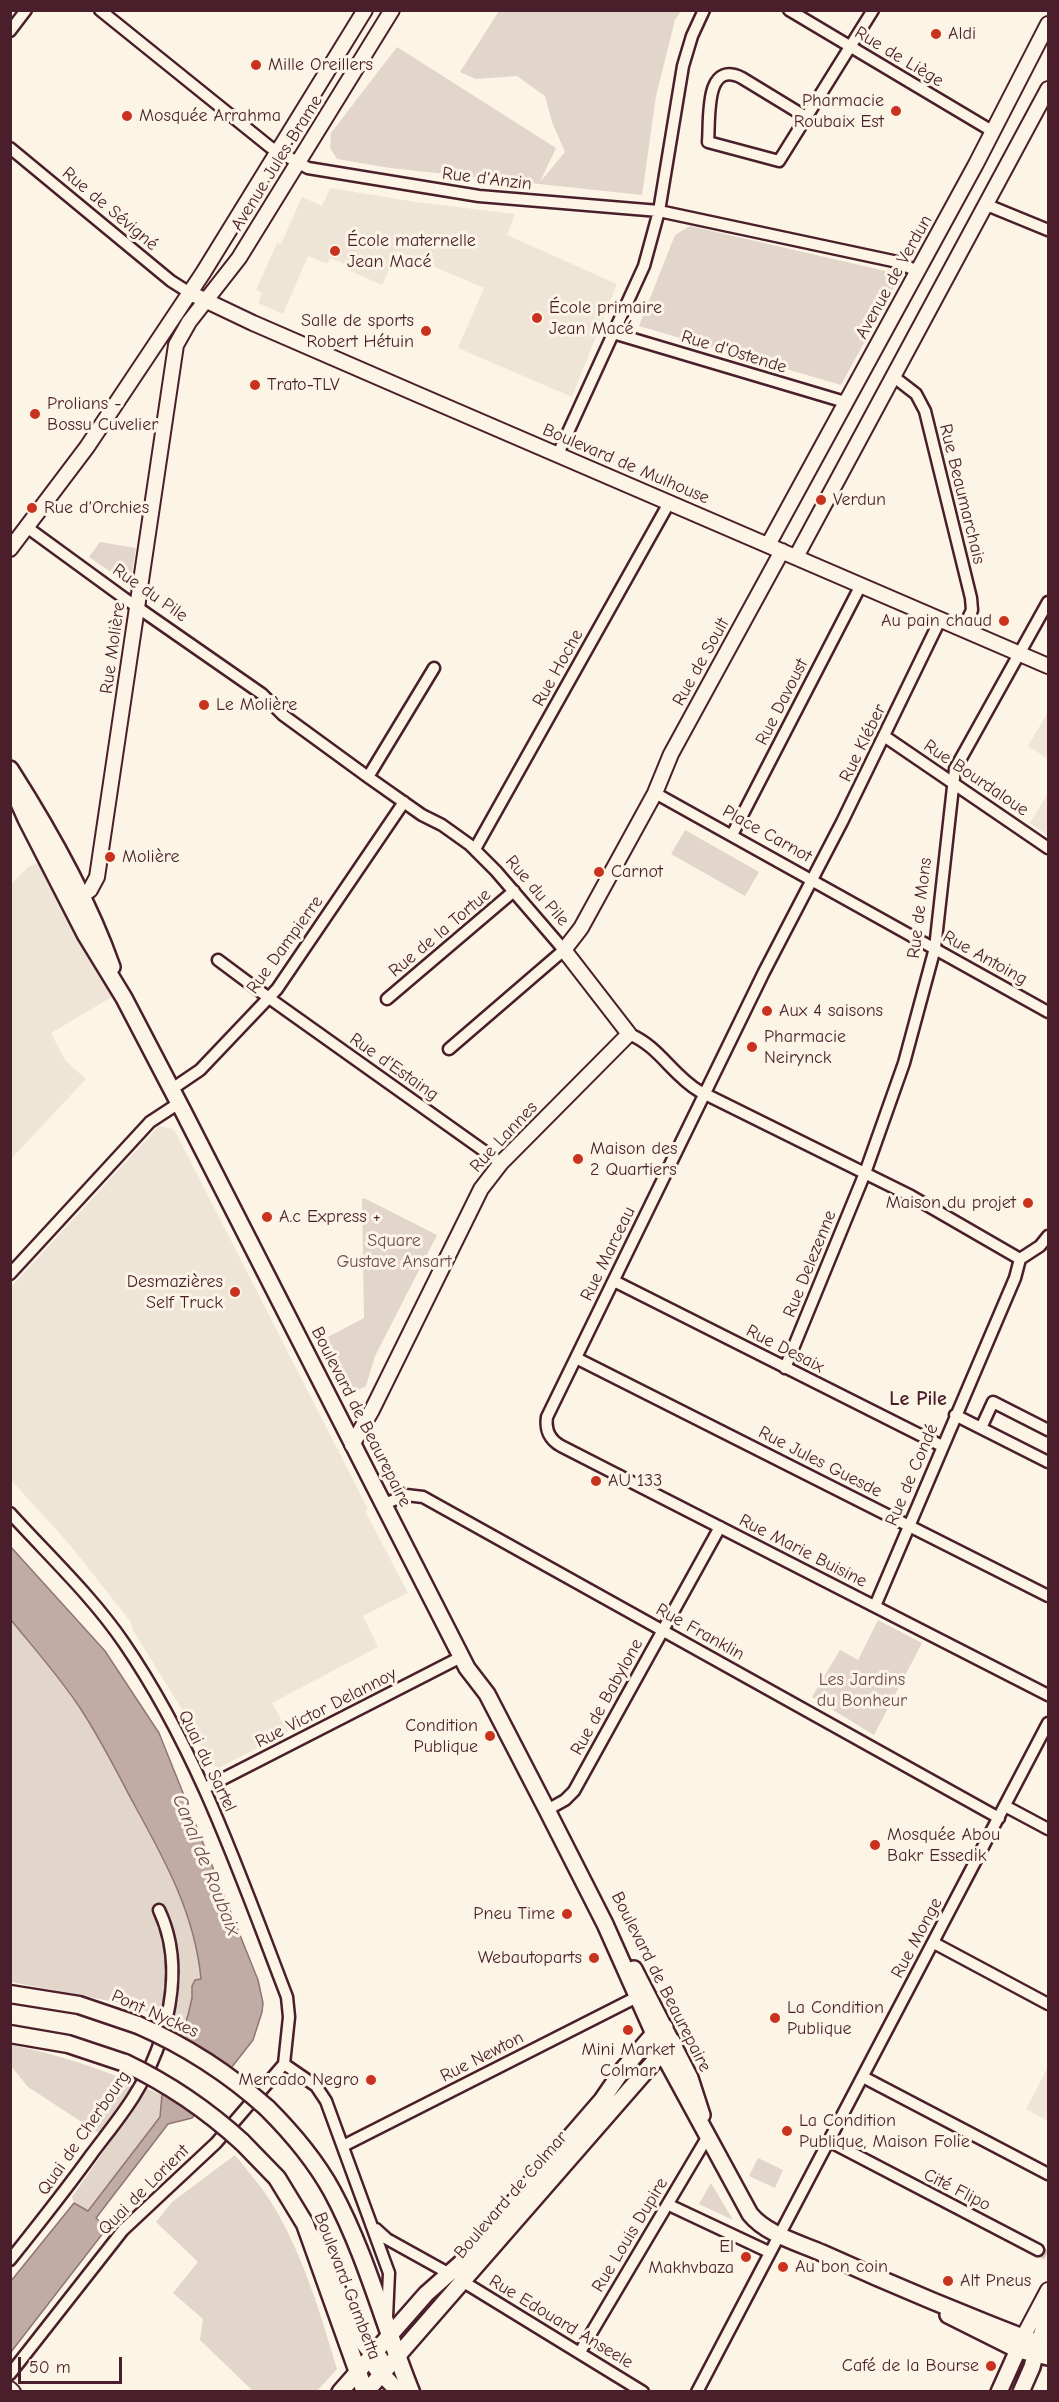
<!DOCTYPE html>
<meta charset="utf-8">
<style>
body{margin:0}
#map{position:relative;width:1059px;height:2402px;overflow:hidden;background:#fcf5e5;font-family:"Comic Neue",sans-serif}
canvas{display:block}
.frame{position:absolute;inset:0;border:12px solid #4a1f2b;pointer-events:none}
.scale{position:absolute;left:18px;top:2357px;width:104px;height:27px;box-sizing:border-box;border:3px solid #4a1f2b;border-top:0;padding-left:8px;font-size:18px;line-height:21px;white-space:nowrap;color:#4a1f2b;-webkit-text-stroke:4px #fcf5e5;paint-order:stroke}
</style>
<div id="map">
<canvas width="1059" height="2402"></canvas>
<div class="frame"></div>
<div class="scale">50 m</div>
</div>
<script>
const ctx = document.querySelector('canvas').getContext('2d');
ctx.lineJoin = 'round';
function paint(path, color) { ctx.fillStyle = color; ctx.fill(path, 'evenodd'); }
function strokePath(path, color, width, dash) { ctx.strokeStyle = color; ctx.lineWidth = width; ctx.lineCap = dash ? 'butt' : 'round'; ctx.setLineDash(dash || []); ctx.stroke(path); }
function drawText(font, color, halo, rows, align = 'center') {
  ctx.font = font + ' "Comic Neue",sans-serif'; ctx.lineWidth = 6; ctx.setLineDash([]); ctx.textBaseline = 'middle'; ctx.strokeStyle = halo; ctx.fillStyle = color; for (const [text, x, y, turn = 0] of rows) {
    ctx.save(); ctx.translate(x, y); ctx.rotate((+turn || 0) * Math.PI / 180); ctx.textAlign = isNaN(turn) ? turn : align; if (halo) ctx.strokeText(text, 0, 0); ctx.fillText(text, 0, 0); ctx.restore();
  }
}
paint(new Path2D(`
 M 330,188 L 416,202 L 515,214 L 507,235 L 617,284 L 572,397 L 458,348 L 484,288 L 397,251 L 382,285 L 348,270 L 349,266 L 330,258 L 327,264 L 308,256 L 283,314 L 258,303 L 262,293 L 256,290 L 277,243 L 281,244 L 302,197 L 322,206 Z
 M 1048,712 L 1048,759 L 1028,746 Z
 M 1048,793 L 1048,836 L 1030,823 Z
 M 45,860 L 112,997 L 51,1033 L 65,1060 L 86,1079 L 10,1160 L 11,884 L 28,867 Z
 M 159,1126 L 174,1129 L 368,1509 L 365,1511 L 408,1593 L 363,1616 L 378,1647 L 272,1703 L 288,1732 L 219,1768 L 209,1764 L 188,1719 L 134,1632 L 130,1621 L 70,1545 L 11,1480 L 11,1287 Z
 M 1048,2067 L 1048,2121 L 1026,2109 Z`), '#eee5d7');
paint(new Path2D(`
 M 499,11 L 681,11 L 675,20 L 656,96 L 642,195 L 390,168 L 337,159 L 330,148 L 331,133 L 397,47 L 556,148 L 540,182 L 565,152 L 552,122 L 545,96 L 517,76 L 476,79 L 460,72 Z
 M 690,226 L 890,272 L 896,284 L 841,385 L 639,326 L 675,235 Z
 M 100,542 L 136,548 L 132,573 L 121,579 L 89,557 Z
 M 685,830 L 759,872 L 745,896 L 671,854 Z
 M 364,1198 L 437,1235 L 375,1356 L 366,1386 L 352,1393 L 324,1339 L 364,1318 L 362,1199 Z
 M 10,1620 C 33,1647 56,1673 76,1702 C 99,1735 116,1771 135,1806 C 166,1862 195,1915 201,1980 L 192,1986 L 192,1998 L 184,2030 L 144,2010 L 121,2003 L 11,1982 Z
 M 878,1620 L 922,1643 L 874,1735 L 812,1697 L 840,1650 L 858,1660 Z
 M 10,2045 C 64,2055 112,2073 162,2095 L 160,2117 L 87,2212 L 74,2203 L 72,2197 L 111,2141 L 28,2087 L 11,2066 Z
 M 235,2155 C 247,2170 261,2186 271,2202 C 303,2254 320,2312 337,2369 L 317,2391 L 253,2391 L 200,2340 L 203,2319 L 173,2293 L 198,2262 L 156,2222 L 172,2202 Z
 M 758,2158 L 783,2170 L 775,2188 L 749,2176 Z
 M 711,2183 L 733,2220 L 699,2204 Z`), '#e2d5ca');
const water = new Path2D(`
 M 10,1546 L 105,1651 L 159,1733 L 258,1980 L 263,2003 L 262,2012 L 253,2040 L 192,2118 L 168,2124 L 96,2218 L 107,2228 L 11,2352 L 11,2281 L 74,2203 L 88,2211 L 160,2117 L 162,2095 L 188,2015 L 192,1998 L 192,1986 L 195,1980 L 201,1979 C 195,1915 166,1862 135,1806 C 116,1771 99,1735 76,1702 C 56,1673 33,1647 11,1620 Z`);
paint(water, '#c0aca5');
strokePath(water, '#917474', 1.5);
paint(new Path2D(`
 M 179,2033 L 236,2069 L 197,2117 L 159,2093 Z`), '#fcf5e5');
strokePath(new Path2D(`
 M 1038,2250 L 1048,2256`), '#d8cac0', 10, [10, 5]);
const minor = new Path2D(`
 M 100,10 L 270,147 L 308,168 L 479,196 L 659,211 L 893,261 L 918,271
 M 789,10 L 992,131
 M 10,31 L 26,10
 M 806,117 L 742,78 C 704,59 710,119 708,142 L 779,161 L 873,10
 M 10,148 L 171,281 L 190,293
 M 987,205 L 1048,230
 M 613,333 L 845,402
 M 894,377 L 916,394 L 925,411 L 971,598 L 972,610 L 963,629
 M 558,454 L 644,266 L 659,211 L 683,66 L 692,36 L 704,10
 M 28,528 L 124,598 L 262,694 L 283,715 L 368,777 L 422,815 L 442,825 L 470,845 L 496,871 L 564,950 L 449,1049
 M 940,620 L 842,822 L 764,972 L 547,1417 C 545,1430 550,1440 561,1446 L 1048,1695
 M 884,736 L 1048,848
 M 368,777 L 434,668
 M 655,793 L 1048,1012
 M 732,835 L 861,585
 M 475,849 L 669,503
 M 218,960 L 269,998 L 501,1163
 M 387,999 L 514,891
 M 629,1034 C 659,1046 672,1075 699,1091 L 911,1196 L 1020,1259
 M 172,1089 L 200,1070 L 277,989 L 404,802
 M 10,1274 L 150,1122 L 179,1103
 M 614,1281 L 942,1446
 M 576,1358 L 1048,1596
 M 785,1368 L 865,1173 L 904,1063 L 935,948 L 955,769 L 1048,602
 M 955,1415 L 1048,1462
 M 981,1428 L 993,1402 L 1048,1430
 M 382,1505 L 406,1495 L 423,1497 L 999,1818
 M 10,1513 C 48,1555 92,1596 124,1643 C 198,1751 240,1875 287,1997 L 289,2017 L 284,2064
 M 875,1606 L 1015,1278 L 1020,1259 L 1040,1246 L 1048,1236
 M 205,1788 L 461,1657
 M 1005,1806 L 1048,1829
 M 547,1810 L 565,1800 L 574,1791 L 720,1527
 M 934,1943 L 1048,2004
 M 284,2064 L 316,2086 L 326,2101 L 389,2273 L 387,2317
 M 863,2077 L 1048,2174
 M 829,2141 L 1038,2250
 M 343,2146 L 637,1997
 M 669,2205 L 769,2252
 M 376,2229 L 387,2239 L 450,2274
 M 10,2260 C 38,2225 65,2191 91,2155 C 105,2136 121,2117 134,2096 C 167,2043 187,1969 159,1910
 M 462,2281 L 643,2392
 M 580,2352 L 708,2136
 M 10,2374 L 123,2230 L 216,2143 L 284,2064
 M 697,2392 L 1048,1723`);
const tertiary = new Path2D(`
 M 190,293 L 253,323 L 419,395 L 1048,666
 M 768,545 L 976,164 L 1048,24
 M 10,549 L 87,447 L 203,273 L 365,10
 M 796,557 L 1048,89
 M 81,896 L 90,890 L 97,877 L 176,345 L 189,322 L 239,258 L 392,10
 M 352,1445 L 372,1410 L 481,1189 L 501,1163 L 629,1034 L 564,950 L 581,928 L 655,793 L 671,754 L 782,551
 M 1023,2337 L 1048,2290
 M 1038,2343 L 1048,2314
 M 10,2389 L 13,2392`);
const secondary = new Path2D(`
 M 10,769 C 49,830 88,899 112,967
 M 10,783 L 26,819 L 85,934 L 124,998 L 184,1113 L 467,1668 L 487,1694 L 547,1810 L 605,1924 L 662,2052 L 750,2214 C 766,2234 799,2243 822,2253 C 897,2287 972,2318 1048,2347
 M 634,1969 L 690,2078 L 702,2115
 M 313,2237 C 338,2272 345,2339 380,2358
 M 948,2315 L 1018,2350 L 1048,2357
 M 376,2368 L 399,2392
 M 340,2392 L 426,2294 L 461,2263 L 602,2100 L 624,2068 L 651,2037 L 665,2027
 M 366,2392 L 672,2041
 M 999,2392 L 1021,2343
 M 1021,2392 L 1032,2367 L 1037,2347`);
const primary = new Path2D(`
 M 10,1994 L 79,2005 L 138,2025
 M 10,2034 L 68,2044 L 125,2063
 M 267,2108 C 292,2133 315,2160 332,2191 C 366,2254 384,2325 411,2392
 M 242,2142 L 277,2178 L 305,2224 L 365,2392`);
strokePath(minor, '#4a1f2b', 15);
strokePath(tertiary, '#4a1f2b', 18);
strokePath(secondary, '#4a1f2b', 20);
strokePath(primary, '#4a1f2b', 21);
strokePath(minor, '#fcf5e5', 10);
strokePath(tertiary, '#fcf5e5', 14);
strokePath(secondary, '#fcf5e5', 15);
strokePath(primary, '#fcf5e5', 16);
const primaryBridge = new Path2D(`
 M 138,2025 C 186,2046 228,2073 267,2108
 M 125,2063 C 169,2084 206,2109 242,2142`);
strokePath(primaryBridge, '#4a1f2b', 21, []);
strokePath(primaryBridge, '#fcf5e5', 16);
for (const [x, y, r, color] of [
 [936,34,6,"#c8321e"],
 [256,65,6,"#c8321e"],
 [896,111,6,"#c8321e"],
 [127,116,6,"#c8321e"],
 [335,251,6,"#c8321e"],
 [537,318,6,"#c8321e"],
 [426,331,6,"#c8321e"],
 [255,385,6,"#c8321e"],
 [35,414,6,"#c8321e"],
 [821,500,6,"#c8321e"],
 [32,508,6,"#c8321e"],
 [1004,621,6,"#c8321e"],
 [204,705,6,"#c8321e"],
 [110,857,6,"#c8321e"],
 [599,872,6,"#c8321e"],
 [767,1011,6,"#c8321e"],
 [752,1047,6,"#c8321e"],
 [578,1159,6,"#c8321e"],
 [1028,1203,6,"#c8321e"],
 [267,1217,6,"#c8321e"],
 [235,1292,6,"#c8321e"],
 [596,1481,6,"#c8321e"],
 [490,1736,6,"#c8321e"],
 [875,1845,6,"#c8321e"],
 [567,1914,6,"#c8321e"],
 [594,1958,6,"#c8321e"],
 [775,2018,6,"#c8321e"],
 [628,2030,6,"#c8321e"],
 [371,2080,6,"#c8321e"],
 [787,2131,6,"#c8321e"],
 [746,2257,6,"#c8321e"],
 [783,2267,6,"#c8321e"],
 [948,2281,6,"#c8321e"],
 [991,2366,6,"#c8321e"]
]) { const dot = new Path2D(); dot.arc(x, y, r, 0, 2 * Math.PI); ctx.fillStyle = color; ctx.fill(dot); strokePath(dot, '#fcf5e5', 2); }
drawText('18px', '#4a1f2b', '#fcf5e5', [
 ["Aldi",948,34],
 ["Mille Oreillers",268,65],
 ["Pharmacie",884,101,"right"],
 ["Roubaix Est",884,122,"right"],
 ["Mosquée Arrahma",139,116],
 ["École maternelle",347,241],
 ["Jean Macé",347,262],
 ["École primaire",549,308],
 ["Jean Macé",549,329],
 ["Salle de sports",414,321,"right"],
 ["Robert Hétuin",414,342,"right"],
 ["Trato-TLV",267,385],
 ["Prolians -",47,404],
 ["Bossu Cuvelier",47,425],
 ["Verdun",833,500],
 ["Rue d'Orchies",44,508],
 ["Au pain chaud",992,621,"right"],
 ["Le Molière",216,705],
 ["Molière",122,857],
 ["Carnot",611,872],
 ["Aux 4 saisons",779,1011],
 ["Pharmacie",764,1037],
 ["Neirynck",764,1058],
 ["Maison des",590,1149],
 ["2 Quartiers",590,1170],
 ["Maison du projet",1016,1203,"right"],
 ["A.c Express +",279,1217],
 ["Desmazières",223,1282,"right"],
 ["Self Truck",223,1303,"right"],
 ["AU 133",608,1481],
 ["Condition",478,1726,"right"],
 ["Publique",478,1747,"right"],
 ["Mosquée Abou",887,1835],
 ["Bakr Essedik",887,1856],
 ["Pneu Time",555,1914,"right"],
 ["Webautoparts",582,1958,"right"],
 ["La Condition",787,2008],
 ["Publique",787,2029],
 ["Mini Market",628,2050,"center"],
 ["Colmar",628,2071,"center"],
 ["Mercado Negro",359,2080,"right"],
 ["La Condition",799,2121],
 ["Publique, Maison Folie",799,2142],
 ["El",734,2247,"right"],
 ["Makhvbaza",734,2268,"right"],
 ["Au bon coin",795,2267],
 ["Alt Pneus",960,2281],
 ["Café de la Bourse",979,2366,"right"]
], 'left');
drawText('18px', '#4a1f2b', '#fcf5e5', [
 ["Rue de Liège",899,57,31],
 ["Avenue Jules Brame",277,163,-58],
 ["Rue d'Anzin",487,179,7],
 ["Rue de Sévigné",110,209,40],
 ["Avenue de Verdun",894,277,-61],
 ["Rue d'Ostende",734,352,17],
 ["Boulevard de Mulhouse",626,464,23],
 ["Rue Beaumarchais",962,494,76],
 ["Rue du Pile",150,593,35],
 ["Rue Molière",113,648,-82],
 ["Rue de Soult",701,662,-61],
 ["Rue Hoche",558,668,-61],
 ["Rue Davoust",782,702,-63],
 ["Rue Kléber",863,743,-64],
 ["Rue Bourdaloue",976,778,34],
 ["Place Carnot",767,834,29],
 ["Rue du Pile",537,891,49],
 ["Rue de Mons",920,908,-83],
 ["Rue de la Tortue",440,933,-40],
 ["Rue Dampierre",285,945,-54],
 ["Rue Antoing",985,958,29],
 ["Rue d'Estaing",394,1067,35],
 ["Rue Lannes",504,1137,-47],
 ["Rue Marceau",608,1254,-64],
 ["Rue Delezenne",810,1264,-68],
 ["Rue Desaix",785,1349,27],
 ["Boulevard de Beaurepaire",361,1417,63],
 ["Rue Jules Guesde",820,1462,27],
 ["Rue de Condé",912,1475,-67],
 ["Rue Marie Buisine",803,1551,27],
 ["Rue Franklin",700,1632,29],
 ["Rue de Babylone",607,1697,-61],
 ["Rue Victor Delannoy",326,1708,-27],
 ["Quai du Sartel",207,1761,64],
 ["Rue Monge",917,1938,-62],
 ["Boulevard de Beaurepaire",661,1982,63],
 ["Pont Nyckes",155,2014,24],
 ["Rue Newton",482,2057,-27],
 ["Quai de Cherbourg",84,2133,-55],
 ["Quai de Lorient",144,2190,-45],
 ["Cité Flipo",957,2190,27],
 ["Boulevard de Colmar",511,2195,-49],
 ["Rue Louis Dupire",630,2235,-59],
 ["Boulevard Gambetta",347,2286,69],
 ["Rue Edouard Anseele",561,2322,31]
]);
drawText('18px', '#704c53', '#fcf5e5', [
 ["Square",394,1241],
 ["Gustave Ansart",394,1262],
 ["Les Jardins",862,1680],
 ["du Bonheur",862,1701]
]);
drawText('bold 20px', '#4a1f2b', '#fcf5e5', [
 ["Le Pile",918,1399]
]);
drawText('italic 20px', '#6d4950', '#fcf5e5', [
 ["Canal de Roubaix",206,1865,68]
]);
</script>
